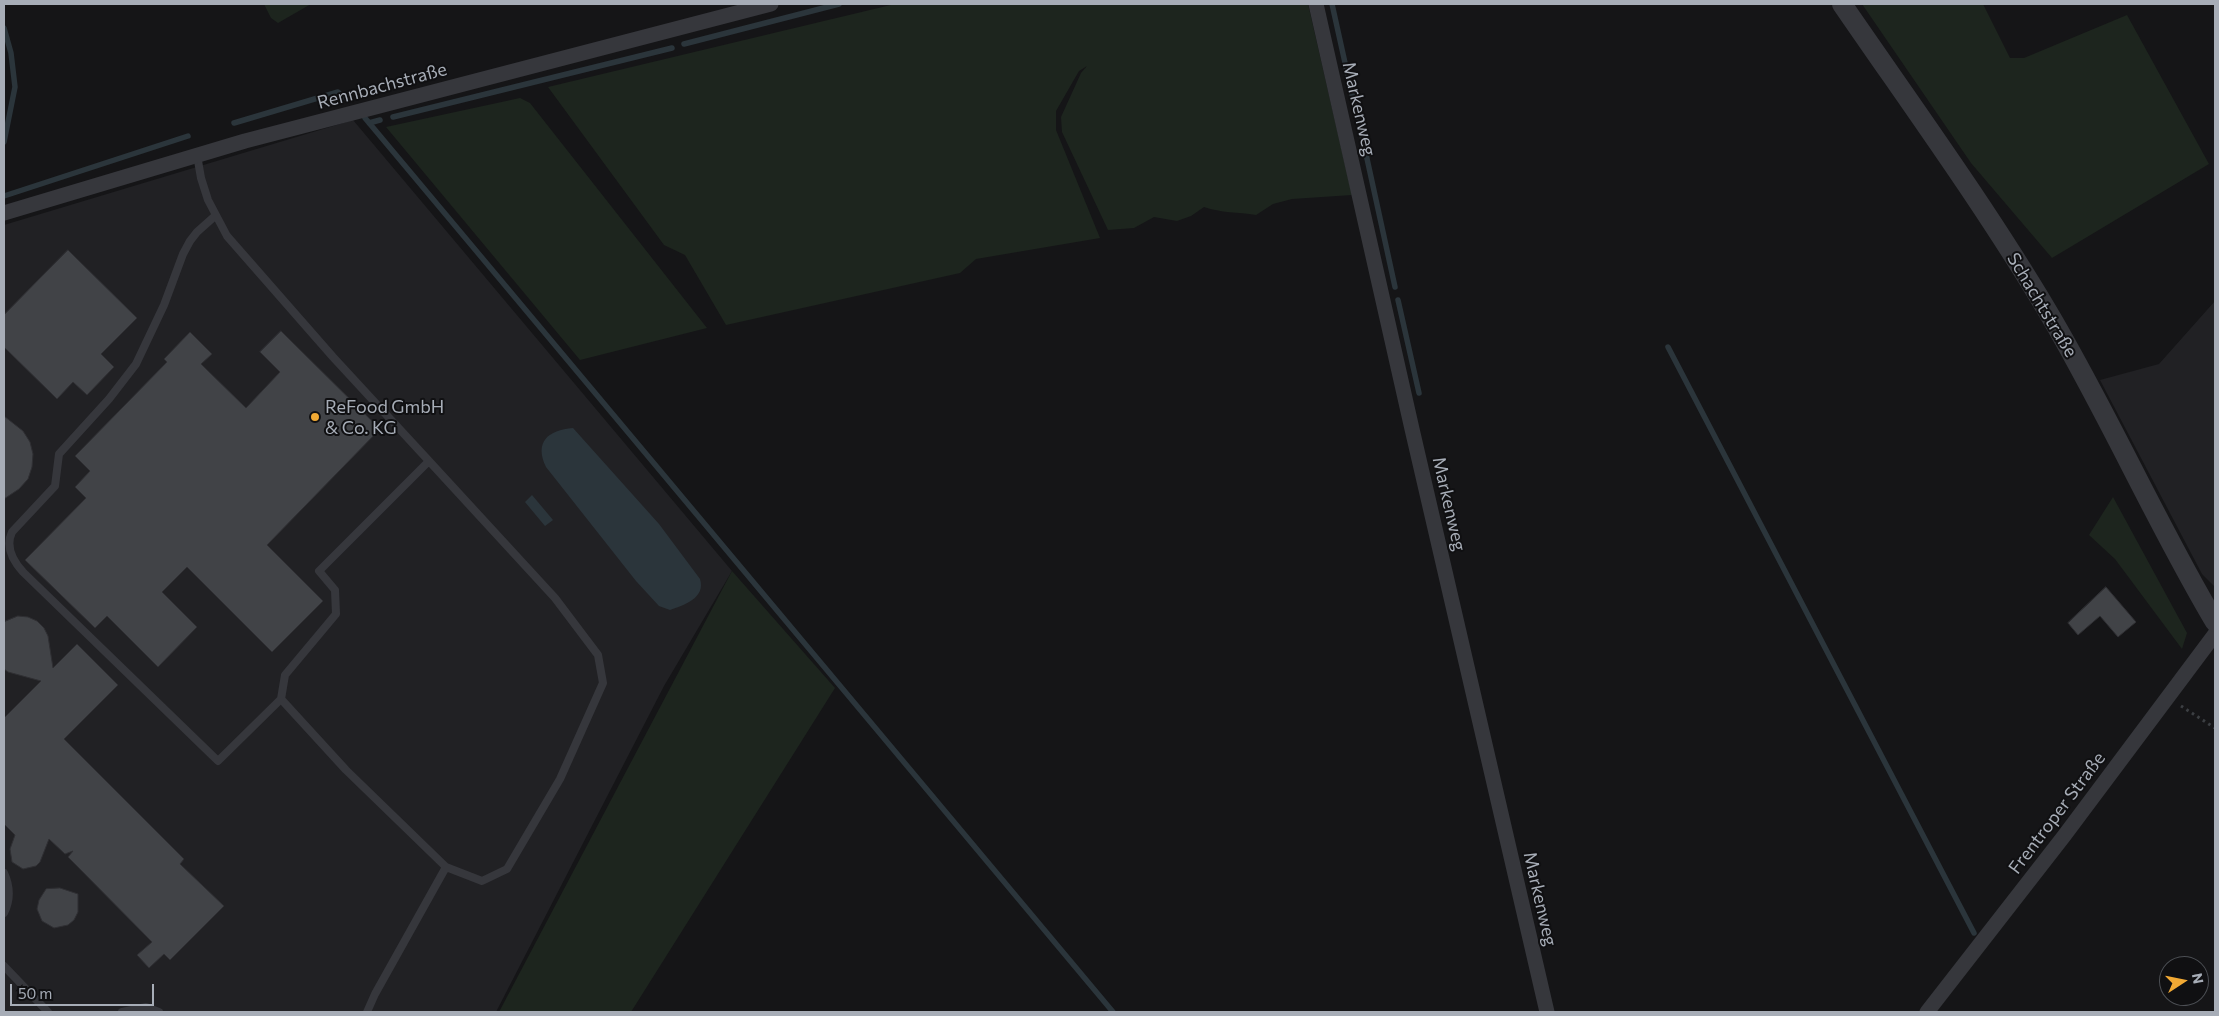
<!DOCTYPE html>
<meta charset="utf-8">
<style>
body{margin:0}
#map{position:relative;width:2219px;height:1016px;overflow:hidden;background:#151517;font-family:Commissioner,sans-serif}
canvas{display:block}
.frame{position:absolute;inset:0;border:5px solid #a7adb7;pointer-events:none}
.north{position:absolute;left:2159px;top:956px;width:50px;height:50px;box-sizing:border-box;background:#101012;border:1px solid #4c4f54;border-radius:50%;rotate:79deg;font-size:14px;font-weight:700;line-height:20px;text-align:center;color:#a7adb7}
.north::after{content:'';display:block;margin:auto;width:18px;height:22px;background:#f1a934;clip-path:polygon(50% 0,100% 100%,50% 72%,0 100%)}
.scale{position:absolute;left:10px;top:984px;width:144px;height:22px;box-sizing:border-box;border:2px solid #a7adb7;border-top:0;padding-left:6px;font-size:15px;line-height:18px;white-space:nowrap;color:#a7adb7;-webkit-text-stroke:4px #101012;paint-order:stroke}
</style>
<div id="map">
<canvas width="2219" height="1016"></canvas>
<div class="frame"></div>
<div class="north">N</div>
<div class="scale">50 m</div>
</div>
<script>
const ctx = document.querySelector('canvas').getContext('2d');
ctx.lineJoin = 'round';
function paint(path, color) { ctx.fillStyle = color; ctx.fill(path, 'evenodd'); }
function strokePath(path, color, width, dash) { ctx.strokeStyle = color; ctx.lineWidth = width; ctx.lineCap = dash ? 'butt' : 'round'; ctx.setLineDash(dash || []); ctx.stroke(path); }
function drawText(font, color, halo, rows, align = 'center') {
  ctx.font = font + ' Commissioner,sans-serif'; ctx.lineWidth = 4; ctx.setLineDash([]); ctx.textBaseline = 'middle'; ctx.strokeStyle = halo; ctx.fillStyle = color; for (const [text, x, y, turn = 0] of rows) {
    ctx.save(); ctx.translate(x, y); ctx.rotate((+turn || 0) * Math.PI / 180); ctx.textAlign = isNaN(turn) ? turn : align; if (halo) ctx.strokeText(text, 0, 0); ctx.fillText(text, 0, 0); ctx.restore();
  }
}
paint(new Path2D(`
 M 353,120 L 732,571 L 664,686 L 496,1012 L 4,1012 L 4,225 Z
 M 2215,301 L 2215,587 L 2202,574 L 2100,380 L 2159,364 Z`), '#212124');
paint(new Path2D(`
 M 264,4 L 311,4 L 278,23 L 271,18 Z
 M 895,4 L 1308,4 L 1352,195 L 1292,199 L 1273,204 L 1256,215 C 1238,212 1221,213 1204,207 L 1191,216 L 1177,221 L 1154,217 L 1134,228 L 1108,230 L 1062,132 L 1061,117 L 1081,73 L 1087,66 L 1079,71 L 1056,111 L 1056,130 L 1100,238 L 976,259 L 960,273 L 726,325 L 685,255 L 664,245 L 548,87 Z
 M 1862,4 L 1983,4 L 2010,58 L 2024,58 L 2127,15 L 2209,164 L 2052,258 L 1971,163 Z
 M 520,98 L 530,103 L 707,328 L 580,360 L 386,127 Z
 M 2113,497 L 2187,633 L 2182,649 L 2115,559 L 2089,535 Z
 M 732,571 L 835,688 L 631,1012 L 499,1012 Z`), '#1d251e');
paint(new Path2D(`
 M 573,428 L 659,524 L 700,579 C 706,598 684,605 670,610 L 659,606 L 636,581 L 546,467 C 534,442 548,430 573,428 Z
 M 532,495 L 553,520 L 545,526 L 525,502 Z`), '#2b353b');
strokePath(new Path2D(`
 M 1332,4 L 1357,117
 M 4,28 L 11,53 L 15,87 L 4,142
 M 684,44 L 839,4
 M 393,117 L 672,48
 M 365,118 L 1113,1012
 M 234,123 L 338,92 L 345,98
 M 369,123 L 380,120
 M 1361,131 L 1395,287
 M 4,196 L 188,136
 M 1398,300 L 1419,393
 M 1668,347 L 1974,933`), '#2b353b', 5.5);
const building = new Path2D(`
 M 68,250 L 137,318 L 101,354 L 114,367 L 87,395 L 73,382 L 57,399 L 4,347 L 4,315 Z
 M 281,331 L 380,429 L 267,545 L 323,601 L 272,652 L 187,567 L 162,592 L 197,627 L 158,667 L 107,616 L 95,628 L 25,560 L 86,498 L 75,487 L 90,471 L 75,456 L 167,362 L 164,359 L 190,332 L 212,354 L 201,364 L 246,408 L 280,372 L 260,352 Z
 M 4,416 L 23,431 L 30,442 L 33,454 L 32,467 L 28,479 L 19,489 L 4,499 Z
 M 2106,587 L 2136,622 L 2118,637 L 2100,616 L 2078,635 L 2068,623 Z
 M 18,616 L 28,617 L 37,621 L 44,628 L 48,636 L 53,668 L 77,644 L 118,685 L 64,739 L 184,859 L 180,864 L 224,906 L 170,960 L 164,954 L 149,968 L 137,955 L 152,942 L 68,857 L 73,851 L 65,854 L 49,839 L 40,862 L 36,866 L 23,869 L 12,862 L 10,849 L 15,835 L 4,824 L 4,718 L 41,681 L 8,672 L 4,669 L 4,622 Z
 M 60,888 L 78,894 L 78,912 L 74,920 L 68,925 L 54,928 L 42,921 L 37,909 L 39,900 L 46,889 Z`);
paint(building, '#414347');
strokePath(building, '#2f2f33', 1);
strokePath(new Path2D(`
 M 2181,706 L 2215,728`), '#3c3f43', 3, [2.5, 4]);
strokePath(new Path2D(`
 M 197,155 L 201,178 L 208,200 L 227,236 L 333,357 L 429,461 L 319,571 L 335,590 L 336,614 L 285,675 L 281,699 L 346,770 L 446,867 L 482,881 L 507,869 L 560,779 L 603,683 L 598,655 L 555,598 L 429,461
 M 215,216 L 197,232 L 190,241 L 183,254 L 164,305 L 136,364 L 109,399 L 59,454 L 55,486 L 12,532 C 5,547 13,561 23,572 L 218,761 L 281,699
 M 4,873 C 10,886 11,899 4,913
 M 4,966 L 48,1012
 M 122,1012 L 146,1007 L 159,1012
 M 367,1012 L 375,994 L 446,867`), '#36373c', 8);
strokePath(new Path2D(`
 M 1316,4 L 1412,429 L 1547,1012
 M 4,213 L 245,141 L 771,4
 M 1927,1012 L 2064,836 L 2215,634`), '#36373c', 15);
strokePath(new Path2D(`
 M 1842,4 C 1912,106 1985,206 2048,312 C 2108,413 2155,521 2215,622`), '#36373c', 20);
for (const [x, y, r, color] of [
 [315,417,5,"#f1a934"]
]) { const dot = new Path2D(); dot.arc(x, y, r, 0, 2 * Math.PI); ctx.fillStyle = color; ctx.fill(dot); strokePath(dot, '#101012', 2); }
drawText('18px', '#a7adb7', '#101012', [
 ["Rennbachstraße",382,86,-15],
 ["Markenweg",1359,109,77],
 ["Schachtstraße",2042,305,59],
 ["Markenweg",1449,504,77],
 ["Frentroper Straße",2057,813,-53],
 ["Markenweg",1540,899,77]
]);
drawText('18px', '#a7adb7', '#101012', [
 ["ReFood GmbH",325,407],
 ["& Co. KG",325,428]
], 'left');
</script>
